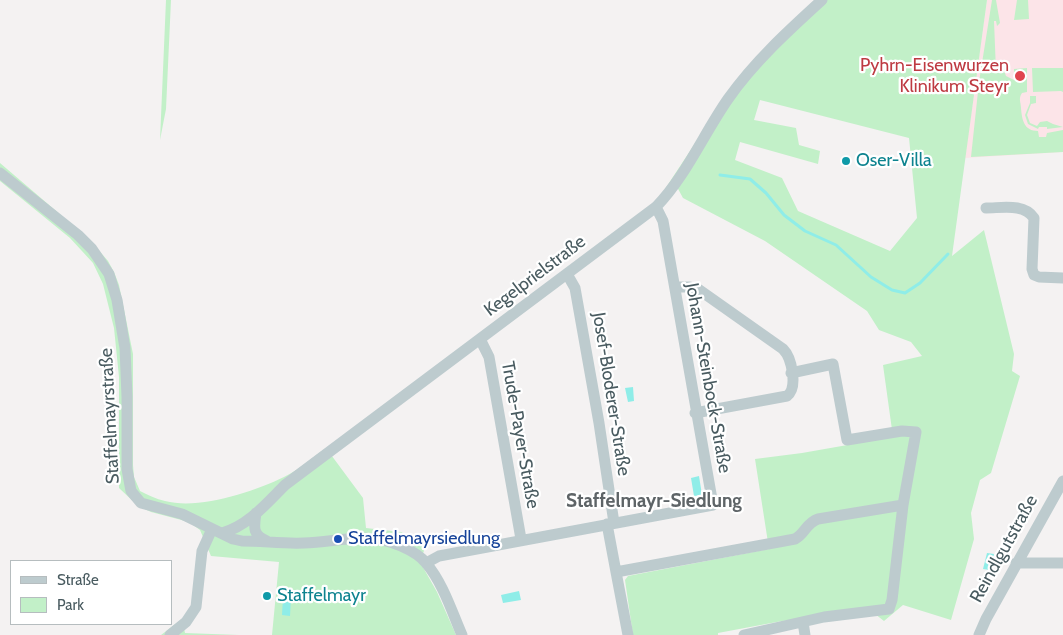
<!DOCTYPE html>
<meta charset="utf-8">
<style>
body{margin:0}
#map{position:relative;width:1063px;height:635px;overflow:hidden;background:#f4f2f2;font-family:Cabin,sans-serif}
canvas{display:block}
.legend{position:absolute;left:10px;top:560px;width:162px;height:65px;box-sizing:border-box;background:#fff;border:1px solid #b6bdbf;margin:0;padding:6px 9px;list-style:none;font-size:15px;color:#495b60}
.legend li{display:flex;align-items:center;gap:10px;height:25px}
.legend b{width:25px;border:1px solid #b6bdbf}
</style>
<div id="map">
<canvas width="1063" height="635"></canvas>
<ul class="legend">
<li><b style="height:6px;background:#bdcbce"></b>Straße</li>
<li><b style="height:14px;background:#c2f0c8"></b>Park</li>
</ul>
</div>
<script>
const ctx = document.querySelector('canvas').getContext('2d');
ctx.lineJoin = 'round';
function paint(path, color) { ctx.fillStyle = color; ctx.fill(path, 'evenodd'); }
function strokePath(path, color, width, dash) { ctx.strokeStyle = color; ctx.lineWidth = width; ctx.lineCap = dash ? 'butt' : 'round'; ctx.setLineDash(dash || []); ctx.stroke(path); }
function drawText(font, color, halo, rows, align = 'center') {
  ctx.font = font + ' Cabin,sans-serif'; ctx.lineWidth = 4.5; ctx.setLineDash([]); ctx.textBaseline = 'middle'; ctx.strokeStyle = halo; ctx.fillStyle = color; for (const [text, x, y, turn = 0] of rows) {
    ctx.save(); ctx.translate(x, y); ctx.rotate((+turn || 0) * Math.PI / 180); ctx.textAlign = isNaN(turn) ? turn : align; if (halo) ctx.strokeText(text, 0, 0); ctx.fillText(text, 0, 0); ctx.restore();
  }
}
paint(new Path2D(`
 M 987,0 L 1063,0 L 1063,152 L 965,158 Z`), '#fce4e8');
paint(new Path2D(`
 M 166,0 L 171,0 L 166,109 L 160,140 Z
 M 816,0 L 987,0 L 952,256 L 984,230 L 1014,354 L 1012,371 L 1020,376 L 991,473 L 980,480 L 971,513 L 974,539 L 951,620 L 903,605 L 884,621 L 875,614 L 782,621 L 718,633 L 718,635 L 633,635 L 625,580 L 628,576 L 769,549 L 755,459 L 802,453 L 893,437 L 883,365 L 922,356 L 911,342 L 879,330 L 867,311 L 765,241 L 683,198 L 677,187 L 665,189 L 738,78 ZM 760,100 L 909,138 L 917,218 L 890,251 L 798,211 L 782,178 L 735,160 L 740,142 L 818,164 L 820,151 L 799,145 L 796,128 L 754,120 Z
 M 992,0 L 996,0 L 1000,23 L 997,26 L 996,21 L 994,21 L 996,71 L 998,71 L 997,63 L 1003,68 L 1006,76 L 1014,80 L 1014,69 L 1027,68 L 1027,92 L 1022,93 C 1018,99 1021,102 1021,108 C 1022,120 1024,131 1038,131 L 1039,137 L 1046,137 L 1047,133 L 1063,130 L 1063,152 L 971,157 L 979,82 Z
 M 1017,0 L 1028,0 L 1029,19 L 1014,20 Z
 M 1032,68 L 1063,68 L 1063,92 L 1061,91 L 1033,92 Z
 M 1030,96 L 1036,96 L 1036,103 L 1031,104 L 1027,115 L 1030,123 L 1037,126 L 1040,122 L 1047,121 L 1053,124 L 1063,127 L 1047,129 L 1047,127 L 1039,127 L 1038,129 L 1028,124 L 1025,115 L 1030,103 Z
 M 0,163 L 90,240 L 108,261 L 114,272 L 119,285 L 133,354 L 133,465 L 134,477 L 140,491 C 148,495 156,499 165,501 C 199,510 253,492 284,477 C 299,470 313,457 326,448 L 363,498 L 366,528 L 401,532 L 426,545 L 420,562 L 437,592 L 456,635 L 272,635 L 279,562 L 211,556 L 200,530 L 189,522 L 151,512 L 138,506 L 119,488 L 119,377 L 114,328 L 103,284 L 93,263 L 70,238 L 0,181 Z
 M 182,619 L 185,633 L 239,635 L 161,635 Z`), '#c2f0c8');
paint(new Path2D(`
 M 633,387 L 634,401 L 628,402 L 625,388 Z
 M 699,476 L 702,495 L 694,496 L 691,478 Z
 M 987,553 L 994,554 L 990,570 L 983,569 Z
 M 519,591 L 521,600 L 503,603 L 501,595 Z
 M 283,597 L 291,597 L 290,616 L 282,615 Z`), '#8fede8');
strokePath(new Path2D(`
 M 720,175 L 750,179 L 766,193 L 784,215 L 805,231 L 836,245 L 871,277 L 892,290 L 905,293 L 920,283 L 948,254`), '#8fede8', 3);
strokePath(new Path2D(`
 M 0,173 L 78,235 L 92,249 L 109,274 L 117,300 L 125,348 L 127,397 L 127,469 L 131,491 L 141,503 L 182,514 L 233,539 L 242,541 C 263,541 283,544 304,543 C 339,542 366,531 401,546 C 410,550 420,555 426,563 C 443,583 452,612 462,635
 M 986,208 C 1002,208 1024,203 1034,218 L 1032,269 L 1034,275 L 1039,277 L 1063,278
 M 567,274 L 575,288 L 599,423 L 614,523
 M 675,287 L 690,287 L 698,289 L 783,349 C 792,358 798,388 787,396 L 695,413
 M 480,339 L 489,357 L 521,539
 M 256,513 C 254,527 252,535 267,541
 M 607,524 L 616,572
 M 222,533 C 248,526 267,503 285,485 L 656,207 C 686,176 703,135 728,99 C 754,62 788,31 822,0
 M 426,563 L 439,556 L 713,505 L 663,221 L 656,207
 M 1016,563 L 1063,563
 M 803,622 L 805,635
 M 170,635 L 186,622 L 196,607 L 202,551 L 212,529
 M 628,635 L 616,572 L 795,539 C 805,534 806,523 818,519 L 903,505
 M 744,635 L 824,617 L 889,609 L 892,600 L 903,505 L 916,432 L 902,431 L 847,440 L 833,364 L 791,373
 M 979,635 L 986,619 L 1063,481`), '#bdcbce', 11);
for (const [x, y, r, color] of [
 [1020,76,6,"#e0444e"],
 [846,161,5,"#0f9aa8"],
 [338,539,5,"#1a4fb4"],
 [267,596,5,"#0f9aa8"]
]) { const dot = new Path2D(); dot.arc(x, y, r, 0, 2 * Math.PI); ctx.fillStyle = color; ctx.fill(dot); strokePath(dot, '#fff', 2); }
drawText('18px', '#be3a42', '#fff', [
 ["Pyhrn-Eisenwurzen",1009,66],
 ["Klinikum Steyr",1009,87]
], 'right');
drawText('18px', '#0d838f', '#fff', [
 ["Oser-Villa",856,161],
 ["Staffelmayr",277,596]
], 'left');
drawText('18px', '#495b60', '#fff', [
 ["Kegelprielstraße",535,276,-37],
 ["Johann-Steinbock-Straße",708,378,80],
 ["Josef-Bloderer-Straße",611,394,81],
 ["Staffelmayrstraße",110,416,-93],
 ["Trude-Payer-Straße",520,435,80],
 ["Reindlgutstraße",1004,549,-61]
]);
drawText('18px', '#164399', '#fff', [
 ["Staffelmayrsiedlung",348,539]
], 'left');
drawText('bold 19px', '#5e6467', '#fff', [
 ["Staffelmayr-Siedlung",654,501]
]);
</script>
